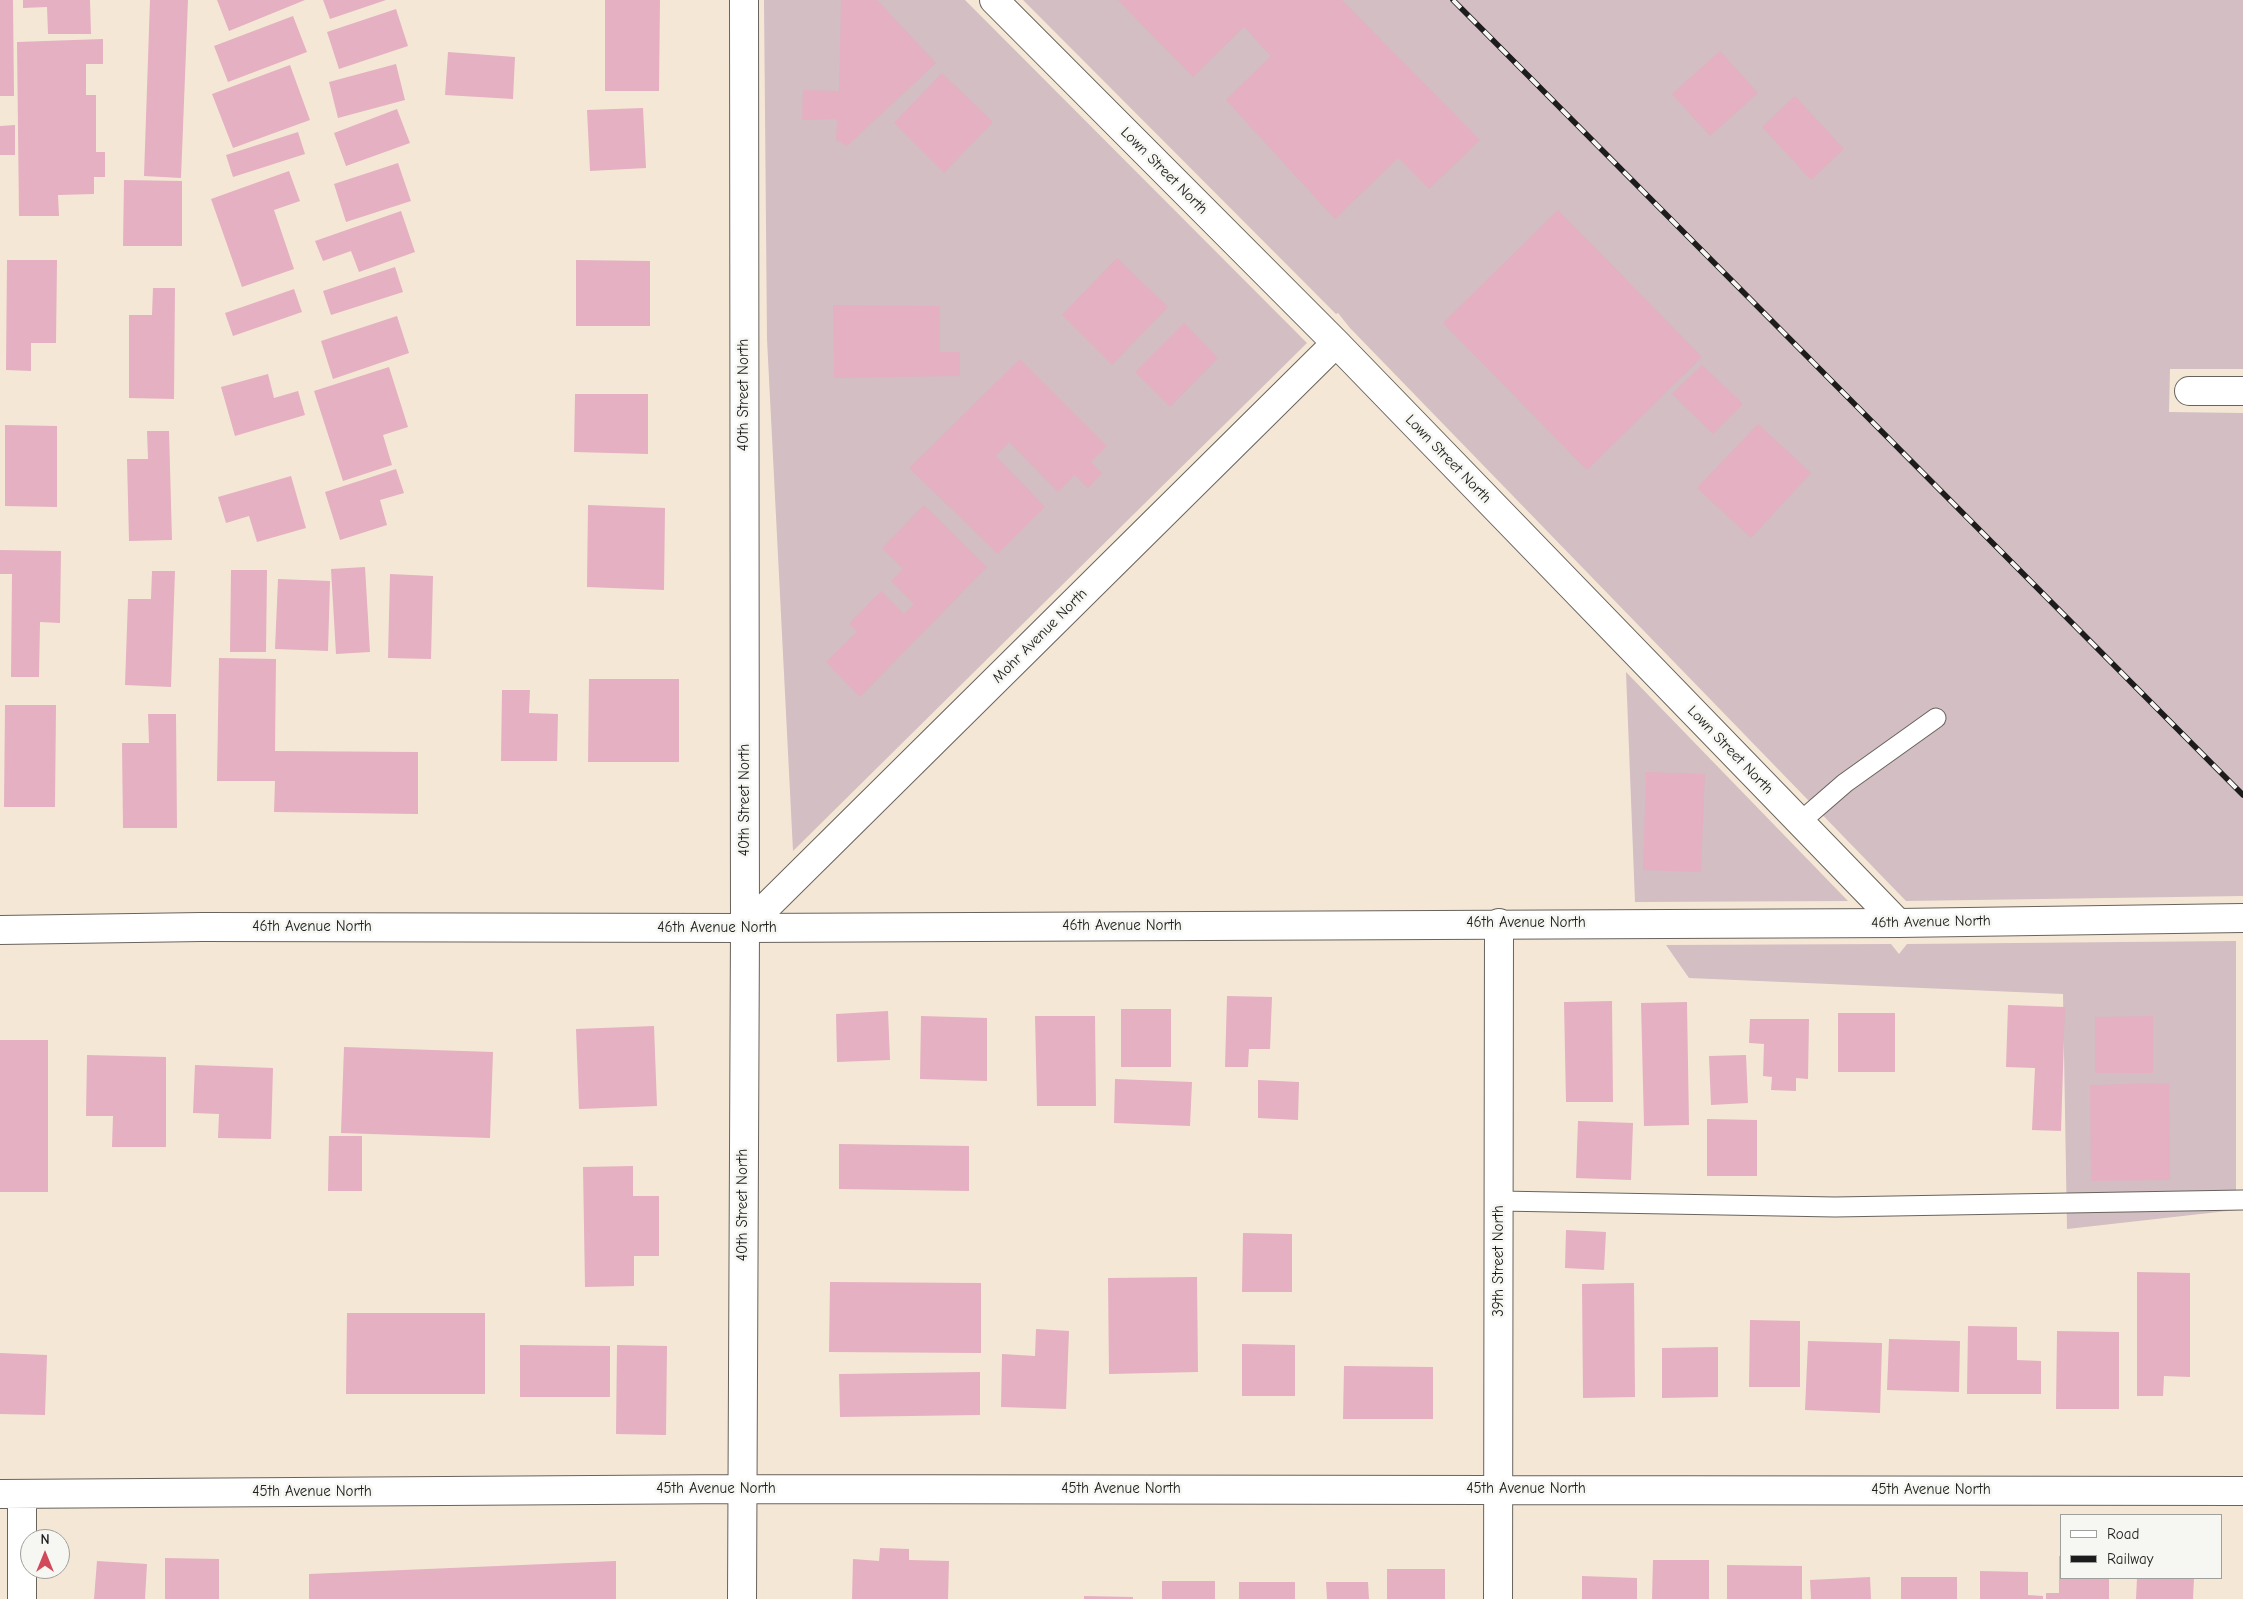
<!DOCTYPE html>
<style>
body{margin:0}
#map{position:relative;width:2243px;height:1599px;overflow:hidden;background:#f5e7d6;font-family:"Comic Neue",sans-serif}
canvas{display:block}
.legend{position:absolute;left:2060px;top:1514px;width:162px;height:65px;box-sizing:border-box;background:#f6f6f2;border:1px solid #9f9f9c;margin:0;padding:6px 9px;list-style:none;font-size:15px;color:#1c1c1c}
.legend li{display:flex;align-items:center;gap:10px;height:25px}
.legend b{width:25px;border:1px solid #9f9f9c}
.north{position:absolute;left:20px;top:1529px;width:50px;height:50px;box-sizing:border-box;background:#f6f6f2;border:1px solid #9f9f9c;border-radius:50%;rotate:0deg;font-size:14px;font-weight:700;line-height:20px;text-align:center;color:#1c1c1c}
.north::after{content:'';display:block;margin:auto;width:18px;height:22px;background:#d1495b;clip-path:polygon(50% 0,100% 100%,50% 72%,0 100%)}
</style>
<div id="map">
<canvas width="2243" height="1599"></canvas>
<ul class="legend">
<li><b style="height:6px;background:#fff"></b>Road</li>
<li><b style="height:6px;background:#1c1c1c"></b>Railway</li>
</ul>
<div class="north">N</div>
</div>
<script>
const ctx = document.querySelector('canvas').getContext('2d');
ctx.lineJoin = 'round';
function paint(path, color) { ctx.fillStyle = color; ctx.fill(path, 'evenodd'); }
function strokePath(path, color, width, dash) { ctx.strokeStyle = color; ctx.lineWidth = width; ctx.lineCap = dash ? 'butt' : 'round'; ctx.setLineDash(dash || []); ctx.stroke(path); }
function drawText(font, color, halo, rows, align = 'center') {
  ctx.font = font + ' "Comic Neue",sans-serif'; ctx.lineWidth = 5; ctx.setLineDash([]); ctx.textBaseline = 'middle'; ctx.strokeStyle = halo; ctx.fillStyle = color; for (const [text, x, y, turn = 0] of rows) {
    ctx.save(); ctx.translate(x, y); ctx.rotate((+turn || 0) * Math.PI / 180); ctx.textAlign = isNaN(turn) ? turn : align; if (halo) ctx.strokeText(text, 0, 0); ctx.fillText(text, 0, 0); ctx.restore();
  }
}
paint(new Path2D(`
 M 764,0 L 965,0 L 1307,343 L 793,851 L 767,339 Z
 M 1023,0 L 2243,0 L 2243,369 L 2170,369 L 2169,412 L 2243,413 L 2243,896 L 1906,901 L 1350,328 L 1338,313 L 1336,314 Z
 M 1626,672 L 1848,901 L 1635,902 Z
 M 2236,941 L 2236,1210 L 2067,1229 L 2063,994 L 1689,978 L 1666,945 L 1891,944 L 1899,954 L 1907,944 Z`), '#d2bec3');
paint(new Path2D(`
 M 0,0 L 13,0 L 14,96 L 0,96 Z
 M 23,0 L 90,0 L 91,34 L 48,34 L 47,7 L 23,8 Z
 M 150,0 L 188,0 L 181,178 L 144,176 Z
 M 217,0 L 305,0 L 229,31 Z
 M 323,0 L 386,0 L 330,19 Z
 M 605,0 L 660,0 L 659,91 L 605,91 Z
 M 841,0 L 877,0 L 936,63 L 847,146 L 836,140 L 837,119 L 802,120 L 803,90 L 839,91 Z
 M 1118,0 L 1342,0 L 1480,140 L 1429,189 L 1398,158 L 1335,219 L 1226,100 L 1271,56 L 1244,27 L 1193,77 Z
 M 396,9 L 408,46 L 339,69 L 327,32 Z
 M 293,16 L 307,52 L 228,82 L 214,46 Z
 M 103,39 L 103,64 L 86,64 L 86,95 L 96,95 L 96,152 L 105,152 L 105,177 L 94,177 L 94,194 L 58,195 L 59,216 L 19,216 L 17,42 Z
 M 1720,51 L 1758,93 L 1710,136 L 1672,94 Z
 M 448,52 L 515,57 L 513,99 L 445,95 Z
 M 396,64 L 405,100 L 338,118 L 329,82 Z
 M 290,65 L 310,120 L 233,148 L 212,94 Z
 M 942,73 L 993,122 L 944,173 L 894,123 Z
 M 1795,96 L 1844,149 L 1811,180 L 1762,127 Z
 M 643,108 L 646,168 L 590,171 L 587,110 Z
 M 397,109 L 410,143 L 346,166 L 334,133 Z
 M 15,125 L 15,155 L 0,155 L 0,126 Z
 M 298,132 L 305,154 L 233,177 L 226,155 Z
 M 398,163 L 411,201 L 346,222 L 334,184 Z
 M 289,171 L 300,201 L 274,210 L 294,269 L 242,287 L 211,199 Z
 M 124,180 L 182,181 L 182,246 L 123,246 Z
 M 1558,210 L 1702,357 L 1587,470 L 1443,323 Z
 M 401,211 L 415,252 L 359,272 L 351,251 L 323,261 L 315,241 Z
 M 1117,258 L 1168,307 L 1112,365 L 1062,315 Z
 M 7,260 L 57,260 L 56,343 L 31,343 L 31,371 L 6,370 Z
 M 576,260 L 650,261 L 650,326 L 576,326 Z
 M 395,267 L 403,292 L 331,315 L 323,291 Z
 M 153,288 L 175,288 L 174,399 L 129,398 L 129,315 L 152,315 Z
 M 294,289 L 302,312 L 233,336 L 225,313 Z
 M 833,305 L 940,306 L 940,352 L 960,352 L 960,376 L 834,378 Z
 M 397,316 L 409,353 L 333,379 L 321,341 Z
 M 1184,323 L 1218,358 L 1170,407 L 1135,372 Z
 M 1020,359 L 1107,446 L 1091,462 L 1102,473 L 1088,488 L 1075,475 L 1058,492 L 1009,442 L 996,456 L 1045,507 L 998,554 L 909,468 Z
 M 1702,365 L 1743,404 L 1713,434 L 1672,394 Z
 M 389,367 L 408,427 L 383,435 L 392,465 L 343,481 L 314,391 Z
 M 268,374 L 274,398 L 298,391 L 305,415 L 235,436 L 221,387 Z
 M 575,394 L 648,394 L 648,454 L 574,452 Z
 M 1758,424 L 1811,473 L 1751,538 L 1697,488 Z
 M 5,425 L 57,426 L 57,507 L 5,506 Z
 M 147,431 L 169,431 L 172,540 L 129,541 L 127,459 L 148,459 Z
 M 396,469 L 404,493 L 380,500 L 387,525 L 340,540 L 325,492 Z
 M 291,476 L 306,528 L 257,542 L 249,516 L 226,523 L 218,497 Z
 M 588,505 L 665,508 L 664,590 L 587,587 Z
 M 924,505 L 987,567 L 860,697 L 826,662 L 857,632 L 849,624 L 881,591 L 904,614 L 914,604 L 891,581 L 903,569 L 882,548 Z
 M 0,550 L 61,551 L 60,623 L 40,622 L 39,677 L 11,677 L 12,574 L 0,574 Z
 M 365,567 L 370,652 L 336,654 L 331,569 Z
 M 231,570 L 267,570 L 266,652 L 230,652 Z
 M 152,571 L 175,571 L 171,687 L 125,685 L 128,599 L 151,599 Z
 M 390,574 L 433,576 L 431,659 L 388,658 Z
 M 278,579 L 330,581 L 328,651 L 275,649 Z
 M 219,658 L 276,659 L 275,751 L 418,752 L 418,814 L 274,812 L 275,781 L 217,781 Z
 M 589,679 L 679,679 L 679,762 L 588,762 Z
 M 502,690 L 530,690 L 529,713 L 558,714 L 557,761 L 501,761 Z
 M 5,705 L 56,705 L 55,807 L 4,807 Z
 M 148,714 L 176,714 L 177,828 L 123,828 L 122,743 L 149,743 Z
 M 1646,772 L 1705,774 L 1701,872 L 1643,870 Z
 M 1227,996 L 1272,997 L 1270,1049 L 1249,1049 L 1248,1067 L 1225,1067 Z
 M 1612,1001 L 1613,1102 L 1566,1102 L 1564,1002 Z
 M 1687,1002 L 1689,1125 L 1644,1126 L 1641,1003 Z
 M 2008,1005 L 2065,1007 L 2061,1131 L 2032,1130 L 2035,1068 L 2006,1067 Z
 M 1121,1009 L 1171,1009 L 1171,1067 L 1121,1067 Z
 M 888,1011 L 890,1060 L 837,1062 L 836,1014 Z
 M 1838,1013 L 1895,1013 L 1895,1072 L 1838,1072 Z
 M 921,1016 L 987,1018 L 987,1081 L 920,1079 Z
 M 1035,1016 L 1095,1016 L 1096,1106 L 1037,1106 Z
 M 2153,1016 L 2153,1073 L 2095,1073 L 2095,1017 Z
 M 1750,1019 L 1809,1019 L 1808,1079 L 1796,1078 L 1796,1091 L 1771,1090 L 1772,1077 L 1763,1076 L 1764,1044 L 1749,1043 Z
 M 654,1026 L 657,1106 L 579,1109 L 576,1029 Z
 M 0,1040 L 48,1040 L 48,1192 L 0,1192 Z
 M 344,1047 L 493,1052 L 490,1138 L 341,1133 Z
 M 87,1055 L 166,1057 L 166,1147 L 112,1147 L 113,1116 L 86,1116 Z
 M 1746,1055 L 1748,1103 L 1711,1105 L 1709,1056 Z
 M 195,1065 L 273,1068 L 271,1139 L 218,1138 L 219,1114 L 193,1113 Z
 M 1115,1079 L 1192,1082 L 1190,1126 L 1114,1123 Z
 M 1258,1080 L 1299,1082 L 1298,1120 L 1258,1118 Z
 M 2169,1083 L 2170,1180 L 2091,1181 L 2090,1085 Z
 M 1707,1119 L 1757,1120 L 1757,1176 L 1707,1176 Z
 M 1578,1121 L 1633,1123 L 1631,1180 L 1576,1178 Z
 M 329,1136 L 362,1136 L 362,1191 L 328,1191 Z
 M 839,1144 L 969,1146 L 969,1191 L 839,1189 Z
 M 633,1166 L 633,1196 L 659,1196 L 659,1256 L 634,1256 L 634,1286 L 585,1287 L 583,1167 Z
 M 1566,1230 L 1606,1232 L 1604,1270 L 1565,1268 Z
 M 1243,1233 L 1292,1234 L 1292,1292 L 1242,1292 Z
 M 2137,1272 L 2190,1273 L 2190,1377 L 2164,1376 L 2163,1396 L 2137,1396 Z
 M 1197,1277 L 1198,1372 L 1109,1374 L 1108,1278 Z
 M 830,1282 L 981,1283 L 981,1353 L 829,1352 Z
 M 1634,1283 L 1635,1397 L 1583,1398 L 1582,1284 Z
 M 347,1313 L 485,1313 L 485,1394 L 346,1394 Z
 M 1750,1320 L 1800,1321 L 1800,1387 L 1749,1387 Z
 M 1968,1326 L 2017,1327 L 2017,1360 L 2041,1361 L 2041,1394 L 1967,1394 Z
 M 1036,1329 L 1069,1331 L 1066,1409 L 1001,1407 L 1002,1354 L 1035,1356 Z
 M 2057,1331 L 2119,1332 L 2119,1409 L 2056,1409 Z
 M 1889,1339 L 1960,1341 L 1959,1392 L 1887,1390 Z
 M 1808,1341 L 1882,1343 L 1880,1413 L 1805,1410 Z
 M 1242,1344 L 1295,1345 L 1295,1396 L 1242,1396 Z
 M 520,1345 L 610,1346 L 610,1397 L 520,1397 Z
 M 617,1345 L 667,1346 L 666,1435 L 616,1434 Z
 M 1718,1347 L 1718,1397 L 1662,1398 L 1662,1348 Z
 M 0,1353 L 47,1355 L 45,1415 L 0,1414 Z
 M 1344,1366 L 1433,1367 L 1433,1419 L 1343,1419 Z
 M 980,1372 L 980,1415 L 840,1417 L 839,1374 Z
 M 880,1548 L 909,1549 L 909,1560 L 949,1561 L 948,1599 L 852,1599 L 853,1559 L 879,1561 Z
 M 2059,1556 L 2062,1556 L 2062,1578 L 2109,1578 L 2109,1599 L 2046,1599 L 2046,1593 L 2059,1593 Z
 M 165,1558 L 219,1559 L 219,1599 L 165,1599 Z
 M 1653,1560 L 1709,1560 L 1709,1599 L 1652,1599 Z
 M 97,1561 L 147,1564 L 145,1599 L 94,1599 Z
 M 616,1561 L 616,1599 L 309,1599 L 309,1574 Z
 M 1727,1565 L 1802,1566 L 1802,1599 L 1727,1599 Z
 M 1387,1569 L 1445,1569 L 1445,1599 L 1387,1599 Z
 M 1980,1571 L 2028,1572 L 2028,1595 L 2043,1596 L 2043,1599 L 1980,1599 Z
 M 1582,1576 L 1637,1578 L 1637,1599 L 1582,1599 Z
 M 1870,1577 L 1871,1599 L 1811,1599 L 1810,1580 Z
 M 1901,1577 L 1957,1577 L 1957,1599 L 1901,1599 Z
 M 2137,1578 L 2194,1578 L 2193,1599 L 2136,1599 Z
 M 1162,1581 L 1215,1581 L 1215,1599 L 1162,1599 Z
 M 1239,1582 L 1295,1582 L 1295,1599 L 1239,1599 Z
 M 1326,1582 L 1368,1582 L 1369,1599 L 1327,1599 Z
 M 1084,1596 L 1133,1597 L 1133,1599 L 1084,1599 Z`), '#e4b0c2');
const lane = new Path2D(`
 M 1800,822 L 1845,783 L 1936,718
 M 1499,1201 L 1835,1207 L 2243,1200`);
const street = new Path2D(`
 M 994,0 L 1336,343 L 1898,923
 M 2189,391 L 2243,391
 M 745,928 L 1336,343
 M 0,1494 L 741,1489 L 2243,1491
 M 22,1599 L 22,1494
 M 742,1599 L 745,928 L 744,0
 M 1498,1599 L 1499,923`);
const secondary = new Path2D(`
 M 0,930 L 202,927 L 745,928 L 1898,923 L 2243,918`);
strokePath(lane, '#68635d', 21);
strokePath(street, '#68635d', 30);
strokePath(secondary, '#68635d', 30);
strokePath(lane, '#fff', 19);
strokePath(street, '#fff', 28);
strokePath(secondary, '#fff', 28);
const rail = new Path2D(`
 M 1453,0 L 2243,795`);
strokePath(rail, '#1c1c1c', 5.5);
strokePath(rail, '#f6f6f2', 4, [11]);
drawText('15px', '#1c1c1c', '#f6f6f2', [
 ["Lown Street North",1164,171,45],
 ["40th Street North",744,395,-90],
 ["Lown Street North",1448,459,46],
 ["Mohr Avenue North",1040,636,-45],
 ["Lown Street North",1730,750,46],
 ["40th Street North",745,800,-90],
 ["46th Avenue North",1931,922,-1],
 ["46th Avenue North",1526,923],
 ["46th Avenue North",1122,926],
 ["46th Avenue North",312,927],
 ["46th Avenue North",717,928],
 ["40th Street North",743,1205,-90],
 ["39th Street North",1499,1261,-90],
 ["45th Avenue North",716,1489],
 ["45th Avenue North",1121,1489],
 ["45th Avenue North",1526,1489],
 ["45th Avenue North",1931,1490],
 ["45th Avenue North",312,1492]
]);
</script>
